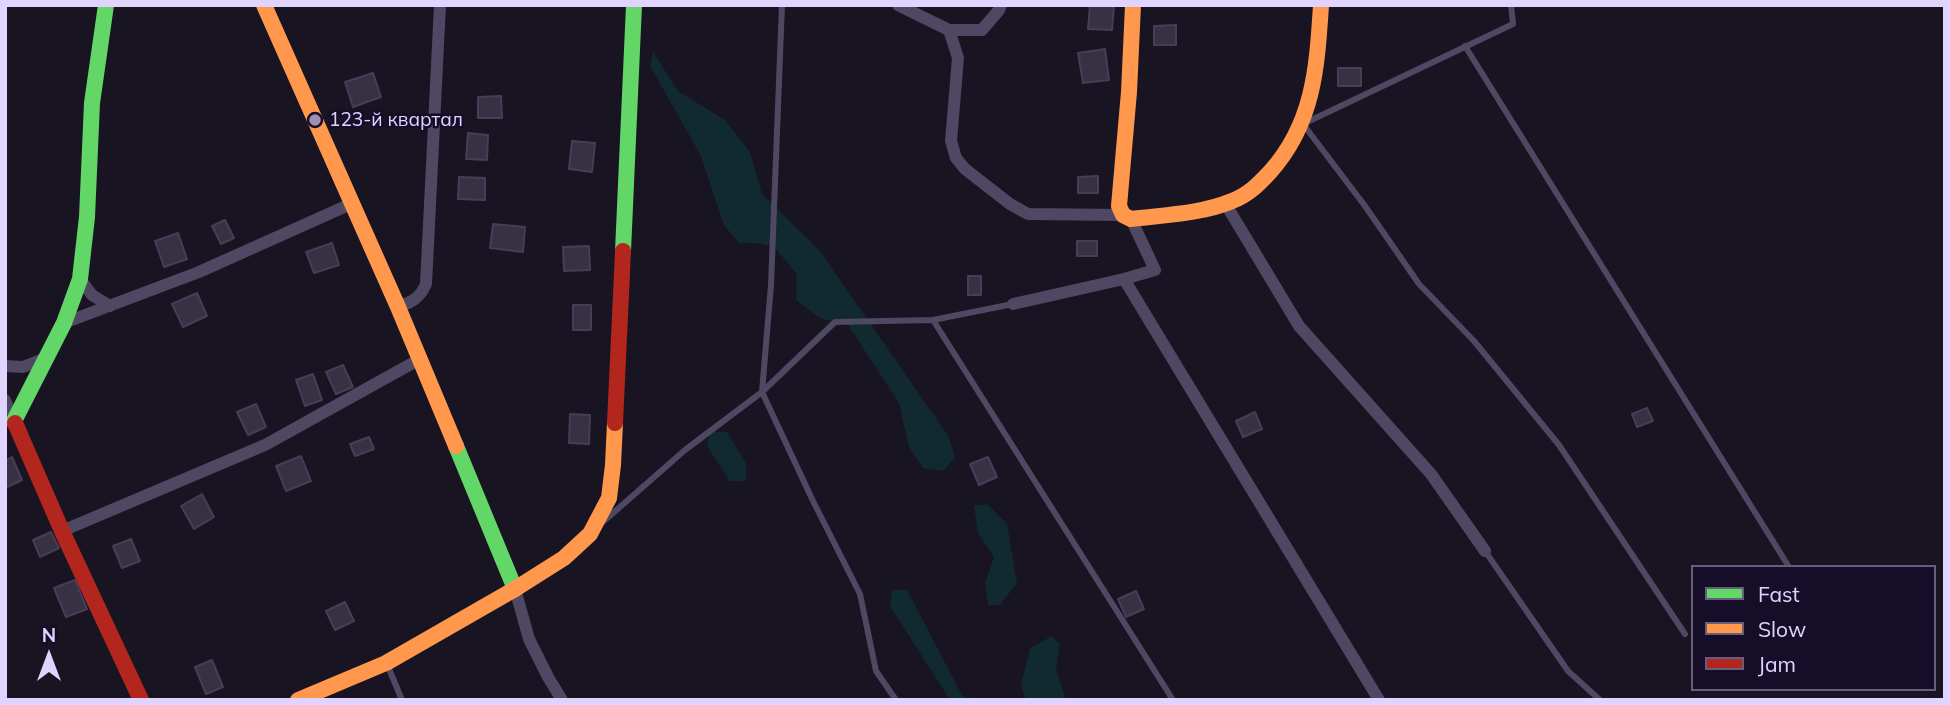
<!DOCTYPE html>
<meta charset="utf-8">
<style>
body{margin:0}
#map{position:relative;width:1950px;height:705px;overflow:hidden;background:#181422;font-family:Mulish,sans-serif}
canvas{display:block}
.frame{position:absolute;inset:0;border:7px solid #e0d4ff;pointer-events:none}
.legend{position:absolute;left:1691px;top:565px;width:245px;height:126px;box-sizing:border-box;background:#160e28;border:2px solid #675d7e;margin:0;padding:9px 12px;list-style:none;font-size:21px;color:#e0d4ff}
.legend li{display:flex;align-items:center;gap:14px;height:35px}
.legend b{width:35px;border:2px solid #675d7e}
.north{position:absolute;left:14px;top:621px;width:70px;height:70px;-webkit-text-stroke:5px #160e28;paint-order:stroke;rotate:0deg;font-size:19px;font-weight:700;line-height:28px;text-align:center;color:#e0d4ff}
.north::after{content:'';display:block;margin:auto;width:24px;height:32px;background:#e0d4ff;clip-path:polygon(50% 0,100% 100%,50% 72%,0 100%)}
</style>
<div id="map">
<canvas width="1950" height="705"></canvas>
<div class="frame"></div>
<ul class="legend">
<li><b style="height:9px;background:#63d668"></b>Fast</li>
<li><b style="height:9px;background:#ff974d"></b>Slow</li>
<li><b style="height:9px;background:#b3261e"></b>Jam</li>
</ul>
<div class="north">N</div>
</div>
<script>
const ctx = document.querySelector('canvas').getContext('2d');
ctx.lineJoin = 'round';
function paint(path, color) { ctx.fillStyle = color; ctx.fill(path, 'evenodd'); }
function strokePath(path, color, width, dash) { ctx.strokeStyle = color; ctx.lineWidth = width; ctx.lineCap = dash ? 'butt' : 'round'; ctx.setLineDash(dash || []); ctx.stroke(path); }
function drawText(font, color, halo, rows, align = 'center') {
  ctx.font = font + ' Mulish,sans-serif'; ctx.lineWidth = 5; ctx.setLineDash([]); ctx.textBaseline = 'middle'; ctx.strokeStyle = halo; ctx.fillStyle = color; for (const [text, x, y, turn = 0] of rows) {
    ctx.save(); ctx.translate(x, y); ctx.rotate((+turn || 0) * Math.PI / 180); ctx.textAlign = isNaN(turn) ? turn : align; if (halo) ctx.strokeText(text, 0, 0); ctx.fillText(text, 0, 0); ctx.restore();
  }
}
paint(new Path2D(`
 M 653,52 L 678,91 L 725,120 L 750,152 L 762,194 L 820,251 L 949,437 L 955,458 L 943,471 L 923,468 L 909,447 L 899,403 L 848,325 L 820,318 L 796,300 L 797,274 L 774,247 L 757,243 L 739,243 L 724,225 L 701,156 L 650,66 Z
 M 710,432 L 727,432 L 746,463 L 746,481 L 730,481 L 707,446 Z
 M 987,504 L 1007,524 L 1017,583 L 1000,605 L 988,605 L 985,584 L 994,557 L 978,533 L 974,506 Z
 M 892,590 L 907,590 L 963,697 L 990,700 L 950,700 L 890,606 Z
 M 1052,636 L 1060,644 L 1056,669 L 1066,700 L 1026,700 L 1021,685 L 1030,648 Z`), '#112a30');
const building = new Path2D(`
 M 1090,5 L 1114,5 L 1112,30 L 1088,29 Z
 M 1176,25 L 1176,45 L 1154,45 L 1154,26 Z
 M 1105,49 L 1109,80 L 1083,83 L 1078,53 Z
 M 1338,68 L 1361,68 L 1361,86 L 1338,86 Z
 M 373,73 L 381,97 L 353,107 L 345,82 Z
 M 501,96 L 502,118 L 478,118 L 478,97 Z
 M 468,133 L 488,135 L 487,160 L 466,159 Z
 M 572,141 L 595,143 L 592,172 L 569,169 Z
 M 1098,176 L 1098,193 L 1078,193 L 1078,177 Z
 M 459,177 L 485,178 L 485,200 L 458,199 Z
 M 225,220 L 234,238 L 221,244 L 212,226 Z
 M 493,224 L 525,227 L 523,252 L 490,248 Z
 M 178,233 L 187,259 L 164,267 L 155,241 Z
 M 1077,241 L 1097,241 L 1097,256 L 1077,256 Z
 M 332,243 L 339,265 L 314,273 L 306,252 Z
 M 589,246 L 590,270 L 564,271 L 563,247 Z
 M 968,276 L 981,276 L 981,295 L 968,295 Z
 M 197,293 L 207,316 L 183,327 L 172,304 Z
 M 573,305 L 591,305 L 591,330 L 573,330 Z
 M 343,365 L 353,387 L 336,394 L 326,372 Z
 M 313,374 L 322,400 L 305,406 L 296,380 Z
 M 256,404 L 266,427 L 248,435 L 237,412 Z
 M 1647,408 L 1653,421 L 1637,427 L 1632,414 Z
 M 1255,412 L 1262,429 L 1243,437 L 1236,421 Z
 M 570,414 L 590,415 L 589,444 L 569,443 Z
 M 369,437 L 374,449 L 355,456 L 350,444 Z
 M 301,456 L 311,481 L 286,491 L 276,466 Z
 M 12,457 L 22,480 L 5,488 L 5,461 Z
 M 988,457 L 997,477 L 979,485 L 970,464 Z
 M 202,494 L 214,517 L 194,529 L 181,506 Z
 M 51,532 L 59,548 L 40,557 L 33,540 Z
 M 131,539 L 140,561 L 122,568 L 113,546 Z
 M 75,580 L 87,609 L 66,617 L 54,588 Z
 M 1136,591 L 1144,609 L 1126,617 L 1118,599 Z
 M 345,602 L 354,621 L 335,630 L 326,611 Z
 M 212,660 L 223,687 L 206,694 L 195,667 Z`);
paint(building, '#383144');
strokePath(building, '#463e56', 2);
strokePath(new Path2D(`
 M 782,5 L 771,285 L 762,392 L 813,501 L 860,594 L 876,671 L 896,700
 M 1511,5 L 1513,24 L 1303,124 L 1365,206 L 1419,284 L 1474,341 L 1559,445 L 1685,634
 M 1465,46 L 1789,567
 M 933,320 L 1173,700
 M 604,521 L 685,450 L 762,392 L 835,322 L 933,320 L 1013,304
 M 1485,551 L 1568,671 L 1600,700
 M 387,664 L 402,700`), '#4e4863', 6);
strokePath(new Path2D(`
 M 898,5 L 949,30 L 982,30 L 999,10 L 1001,5
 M 949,30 L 958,58 L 951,141 L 956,158 L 965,169 L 1010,204 L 1028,214 L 1123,215
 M 1225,203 L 1299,326 L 1431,474 L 1485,551
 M 80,279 L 92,295 L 110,306
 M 1124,279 L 1379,700
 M 1013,304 L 1124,279 L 1155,270 L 1131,219
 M 398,307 C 412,302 420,298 426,284 L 440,5
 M 64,323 L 199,272 L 353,203
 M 5,366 L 23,367 L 46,358
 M 5,400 L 14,421
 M 62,531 L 265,445 L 420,359
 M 515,589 L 529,639 L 548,677 L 562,700`), '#4e4863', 12);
strokePath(new Path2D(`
 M 623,251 L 634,5
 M 15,423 L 14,421 L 64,323 L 80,279 L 87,217 L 92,103 L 106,5
 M 456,446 L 515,589`), '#63d668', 16);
strokePath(new Path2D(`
 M 264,5 L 398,307 L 456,446
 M 1133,5 L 1129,92 L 1119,206 L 1123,215 L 1131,219 C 1164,215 1201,214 1232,201 C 1248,195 1259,184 1270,172 C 1314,123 1317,67 1321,5
 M 298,700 L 386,663 L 515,589 L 564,558 L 590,534 L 609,498 L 613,465 L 615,423`), '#ff974d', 16);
strokePath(new Path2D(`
 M 15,423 L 62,531 L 141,700
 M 615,423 L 623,251`), '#b3261e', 16);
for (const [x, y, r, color] of [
 [315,120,7,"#9a91b2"]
]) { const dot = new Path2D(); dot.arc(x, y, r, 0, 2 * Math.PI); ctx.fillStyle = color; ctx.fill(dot); strokePath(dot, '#160e28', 2.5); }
drawText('19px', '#e0d4ff', '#160e28', [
 ["123-й квартал",329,120]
], 'left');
</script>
